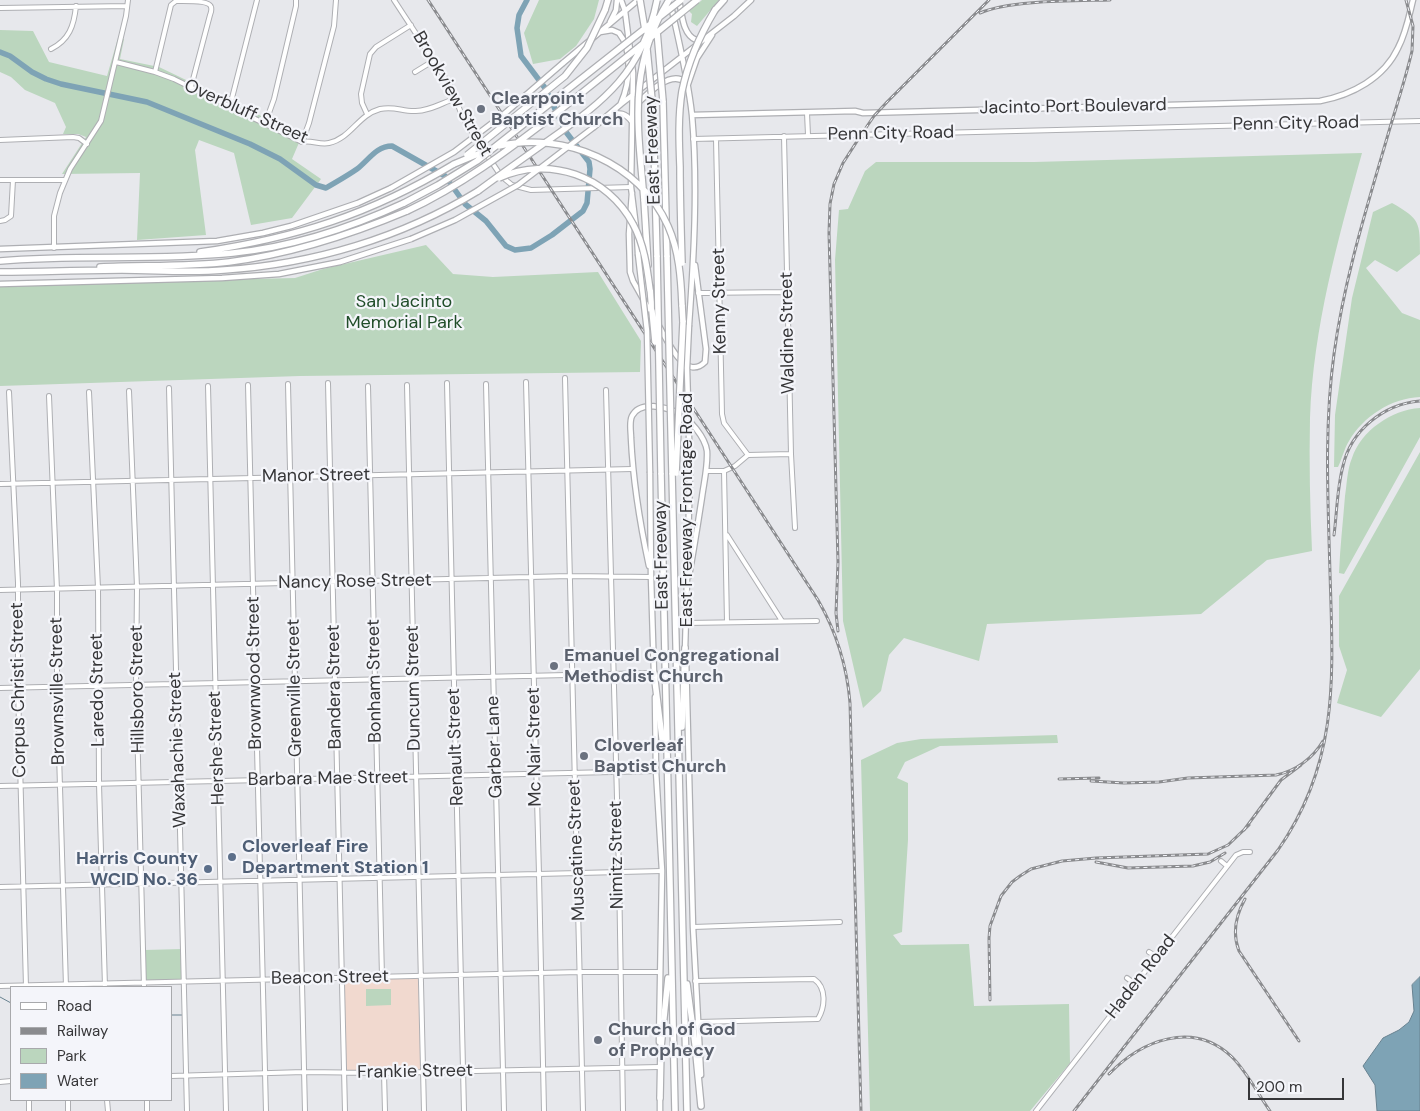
<!DOCTYPE html>
<style>
body{margin:0}
#map{position:relative;width:1420px;height:1111px;overflow:hidden;background:#e7e8ec;font-family:"DM Sans",sans-serif}
canvas{display:block}
.legend{position:absolute;left:10px;top:986px;width:162px;height:115px;box-sizing:border-box;background:#f4f5fa;border:1px solid #a8a9ac;margin:0;padding:6px 9px;list-style:none;font-size:15px;color:#363638}
.legend li{display:flex;align-items:center;gap:10px;height:25px}
.legend b{width:25px;border:1px solid #a8a9ac}
.scale{position:absolute;left:1248px;top:1078px;width:96px;height:22px;box-sizing:border-box;border:2px solid #363638;border-top:0;padding-left:6px;font-size:15px;line-height:18px;white-space:nowrap;color:#363638;-webkit-text-stroke:4px #f4f5fa;paint-order:stroke}
</style>
<div id="map">
<canvas width="1420" height="1111"></canvas>
<ul class="legend">
<li><b style="height:6px;background:#fff"></b>Road</li>
<li><b style="height:6px;background:#8a8b8e"></b>Railway</li>
<li><b style="height:14px;background:#bbd6be"></b>Park</li>
<li><b style="height:14px;background:#7ea3b5"></b>Water</li>
</ul>
<div class="scale">200 m</div>
</div>
<script>
const ctx = document.querySelector('canvas').getContext('2d');
ctx.lineJoin = 'round';
function paint(path, color) { ctx.fillStyle = color; ctx.fill(path, 'evenodd'); }
function strokePath(path, color, width, dash) { ctx.strokeStyle = color; ctx.lineWidth = width; ctx.lineCap = dash ? 'butt' : 'round'; ctx.setLineDash(dash || []); ctx.stroke(path); }
function drawText(font, color, halo, rows, align = 'center') {
  ctx.font = font + ' "DM Sans",sans-serif'; ctx.lineWidth = 4.5; ctx.setLineDash([]); ctx.textBaseline = 'middle'; ctx.strokeStyle = halo; ctx.fillStyle = color; for (const [text, x, y, turn = 0] of rows) {
    ctx.save(); ctx.translate(x, y); ctx.rotate((+turn || 0) * Math.PI / 180); ctx.textAlign = isNaN(turn) ? turn : align; if (halo) ctx.strokeText(text, 0, 0); ctx.fillText(text, 0, 0); ctx.restore();
  }
}
paint(new Path2D(`
 M 420,978 L 422,1071 L 346,1072 L 344,980 Z`), '#f1d9cf');
paint(new Path2D(`
 M 539,0 L 599,0 L 594,19 L 576,46 L 560,59 L 533,64 L 524,33 Z
 M 702,0 L 719,0 L 697,26 L 691,22 L 692,14 L 689,11 Z
 M 0,30 L 33,31 L 49,62 L 107,76 L 118,38 L 124,39 L 120,59 L 159,67 L 280,125 L 301,138 L 292,159 L 321,179 L 292,218 L 251,225 L 234,153 L 199,140 L 195,150 L 206,235 L 137,240 L 140,173 L 62,174 L 86,137 L 78,134 L 63,134 L 66,127 L 55,103 L 25,90 L 11,77 L 0,72 Z
 M 1362,153 C 1338,239 1313,328 1310,418 C 1309,462 1310,507 1312,551 L 1267,560 L 1201,614 L 987,624 L 979,661 L 904,638 L 889,655 L 881,691 L 863,708 L 843,621 L 835,260 L 839,210 L 848,209 L 865,171 L 876,162 L 1034,162 Z
 M 1392,203 C 1420,219 1420,222 1420,254 L 1397,272 L 1375,260 L 1366,268 L 1402,313 L 1420,320 L 1420,397 C 1391,398 1363,417 1349,441 C 1344,449 1342,459 1338,467 L 1334,467 L 1335,415 L 1352,298 L 1373,212 Z
 M 426,245 L 453,274 L 493,277 L 598,272 L 641,341 L 640,372 L 300,376 L 0,386 L 0,287 L 77,283 L 295,278 L 323,269 Z
 M 1420,408 L 1420,437 L 1344,574 L 1339,573 C 1340,547 1343,522 1345,496 C 1347,484 1347,470 1352,458 C 1361,431 1391,410 1420,408 Z
 M 1420,452 L 1420,669 L 1381,717 L 1337,703 L 1347,670 L 1339,646 L 1339,596 Z
 M 1057,735 L 1058,743 L 940,746 L 905,762 L 897,778 L 908,783 L 908,840 L 902,932 L 893,935 L 901,945 L 969,944 L 974,1006 L 1069,1004 L 1070,1063 L 1030,1111 L 870,1111 L 861,760 L 897,743 L 921,739 Z
 M 182,949 L 182,981 L 148,982 L 146,980 L 145,950 Z
 M 366,989 L 391,989 L 391,1005 L 366,1006 Z`), '#bbd6be');
const water = new Path2D(`
 M 1420,977 L 1420,1111 L 1377,1111 L 1375,1085 L 1363,1066 L 1383,1038 L 1399,1030 L 1409,1022 L 1414,1011 L 1412,985 Z`);
paint(water, '#7ea3b5');
strokePath(water, '#688290', 1);
strokePath(new Path2D(`
 M 0,997 L 11,1003
 M 171,1015 L 183,1015`), '#688290', 1);
strokePath(new Path2D(`
 M 0,52 L 10,56 L 32,72 L 46,79 L 61,84 L 147,102 L 250,144 L 280,159 L 316,185 L 326,188 C 336,182 347,176 357,169 C 368,161 376,146 392,146 L 445,176 L 465,204 L 486,221 L 506,246 L 515,250 L 531,248 L 552,235 L 583,211 L 587,203 L 590,169 L 589,162 L 566,132 L 545,88 L 521,56 L 517,28 L 519,15 L 527,0`), '#7ea3b5', 5.5);
const minor = new Path2D(`
 M 394,0 L 451,87 L 463,118 L 495,167 L 501,176 L 512,185 L 531,190 L 631,187
 M 0,8 L 127,6
 M 51,49 C 69,40 74,26 76,6
 M 116,62 L 155,72 L 174,79 L 302,142 C 311,140 320,145 329,143 C 351,138 358,115 380,109 C 394,106 401,111 414,111 C 427,112 442,103 454,99
 M 155,72 L 171,5 L 176,1 C 183,1 210,0 211,7 C 212,10 211,12 210,15 L 191,87
 M 415,72 L 433,61
 M 229,106 L 232,98 L 257,0
 M 807,113 L 808,135
 M 367,114 L 362,103 L 361,94 L 370,54 L 376,47 L 411,25
 M 265,124 L 274,99 L 296,6 L 296,0
 M 784,136 L 791,454 L 795,528
 M 693,139 L 1420,121
 M 716,139 L 722,414 L 724,423 L 748,455
 M 0,140 L 73,137 L 79,138 L 87,144
 M 302,142 L 309,123 L 334,26 L 336,0
 M 0,180 L 64,180
 M 0,221 L 5,220 L 11,216 L 13,180
 M 54,248 L 54,216 L 60,193 L 70,169 L 101,121 L 126,16 L 128,0
 M 698,293 L 787,292
 M 565,378 L 583,1111
 M 526,382 L 539,874 L 544,1111
 M 328,383 L 345,1111
 M 447,383 L 464,1111
 M 288,384 L 305,1111
 M 486,384 L 504,1111
 M 248,385 L 266,1111
 M 407,385 L 424,1111
 M 208,386 L 226,1111
 M 368,386 L 382,977
 M 169,388 L 187,1111
 M 606,390 L 619,872 L 623,1111
 M 129,391 L 137,587 L 136,685 L 144,987
 M 9,392 L 18,583 L 18,688 L 26,987
 M 89,392 L 98,588 L 99,784 L 105,987
 M 49,396 L 57,590 L 57,687 L 66,987
 M 706,471 L 724,471 L 735,466 L 748,455 L 791,454
 M 724,471 L 727,622
 M 0,484 L 632,469
 M 727,535 L 782,621
 M 0,590 L 570,576 L 651,577
 M 686,623 L 817,621
 M 0,688 L 654,673
 M 0,786 L 656,771
 M 1221,861 L 1227,866
 M 0,887 L 662,871
 M 693,927 L 840,922
 M 1149,952 L 1157,957
 M 1127,978 L 1135,984
 M 695,981 L 814,979 C 827,988 825,1007 818,1019 L 698,1022
 M 0,986 L 580,972 L 660,972
 M 384,1073 L 385,1111
 M 171,1076 L 304,1072 L 384,1073 L 659,1067
 M 0,1082 L 11,1081
 M 29,1100 L 29,1111
 M 68,1100 L 68,1111
 M 107,1100 L 108,1111
 M 147,1100 L 147,1111
 M 1036,1111 L 1236,855 L 1243,852 L 1250,852`);
const major = new Path2D(`
 M 621,0 L 625,11 L 633,73 L 631,187 L 636,227
 M 679,0 C 682,13 682,34 696,40 L 701,38
 M 671,6 C 679,42 688,78 692,115 C 698,185 694,255 689,325
 M 610,22 L 616,10 L 617,0
 M 600,32 L 612,30 L 619,33 C 633,50 630,83 621,103
 M 563,63 L 638,0
 M 688,84 L 697,58 L 712,35
 M 638,103 C 648,93 671,70 685,82
 M 609,115 C 620,112 626,113 632,122
 M 692,115 L 855,111 L 863,113 L 1320,101 C 1352,95 1384,78 1398,48 C 1406,33 1409,16 1413,0
 M 594,127 L 621,104 L 734,16 L 751,0
 M 632,193 L 629,234 L 630,272 L 633,281 L 651,313
 M 637,235 L 638,254
 M 0,249 L 217,241 L 263,233 L 291,226 L 358,203 L 391,188
 M 0,284 L 222,278 L 279,274 L 340,262 L 411,239
 M 659,326 C 667,340 685,382 705,362 L 706,349 L 695,265
 M 650,473 L 651,577 L 654,674
 M 649,566 C 640,524 633,482 631,438 C 631,432 629,422 632,416 C 640,400 666,407 678,413 C 690,419 705,437 707,451 C 708,466 704,482 702,497 C 698,523 694,549 689,576
 M 685,651 L 690,472
 M 686,658 L 693,927 L 701,1075
 M 655,697 L 656,771 L 662,871 L 659,1042
 M 660,1097 L 660,1111`);
const highway = new Path2D(`
 M 605,10 L 608,0
 M 715,10 L 724,0
 M 663,101 L 667,257
 M 653,110 L 657,257
 M 644,200 L 648,265
 M 200,252 C 296,238 371,214 454,164
 M 0,261 C 77,254 155,261 233,253 C 292,247 350,228 404,203
 M 100,267 C 142,265 186,267 229,262 C 291,254 350,235 407,211
 M 0,272 C 41,272 81,270 122,270 C 155,270 190,273 224,270 C 313,264 401,238 478,191
 M 650,287 L 652,311
 M 682,305 L 683,322
 M 661,473 L 675,1111
 M 672,473 L 687,1111
 M 654,673 L 663,746
 M 682,727 L 685,648
 M 687,984 L 695,1044 L 701,1106
 M 660,1098 L 661,1047 L 668,978`);
strokePath(minor, '#aeafb3', 6);
strokePath(major, '#aeafb3', 7);
strokePath(highway, '#aeafb3', 8);
strokePath(minor, '#fff', 4);
strokePath(major, '#fff', 4.5);
strokePath(highway, '#fff', 5.5);
const rail = new Path2D(`
 M 428,0 L 818,600 C 837,633 847,666 850,703 L 861,1111
 M 980,13 C 1010,0 1075,1 1110,0
 M 1334,535 C 1337,512 1337,488 1343,466 C 1351,430 1384,404 1420,401
 M 838,631 L 836,613 L 838,562 L 829,233 L 830,204 L 834,184 L 843,163 L 861,135 L 874,116 L 887,102 L 989,0
 M 1059,779 L 1099,778
 M 1091,781 L 1124,783 L 1159,782 L 1188,778 L 1276,775 C 1296,771 1313,758 1323,741
 M 1244,830 L 1281,780 L 1301,765
 M 1096,862 L 1128,868 L 1193,866 L 1210,862 L 1225,853
 M 1245,899 C 1236,915 1232,933 1239,951 L 1299,1041
 M 990,1000 L 989,938 L 990,926 L 1001,896 L 1012,882 L 1020,876 L 1031,869 L 1062,861 L 1096,858 L 1208,854 L 1228,845 L 1249,825
 M 1109,1074 C 1142,1040 1193,1020 1232,1057 C 1247,1072 1258,1094 1270,1111
 M 1074,1111 L 1278,850 C 1340,761 1333,675 1330,573 C 1328,500 1324,427 1334,354 C 1344,280 1366,210 1387,138 C 1395,110 1405,81 1412,51 L 1413,26 L 1406,0`);
strokePath(rail, '#8a8b8e', 3);
strokePath(rail, '#f4f5fa', 1, [4]);
const majorBridge = new Path2D(`
 M 391,188 L 454,152 L 504,114 L 563,63
 M 411,239 L 455,220 L 518,185 L 594,127
 M 638,254 L 647,331 L 650,473
 M 689,325 L 687,368 L 690,472`);
const highwayBridge = new Path2D(`
 M 640,0 L 645,30
 M 657,31 L 663,101
 M 647,49 L 653,110
 M 499,146 C 564,131 640,163 668,226 C 679,251 681,278 682,305
 M 467,155 L 565,76 L 587,48 L 605,10
 M 454,164 L 490,149
 M 499,178 C 549,155 608,176 633,224 C 644,244 647,267 650,290
 M 478,191 C 501,174 525,157 549,140 C 605,101 643,71 657,0
 M 644,200 C 638,126 627,67 669,0
 M 404,203 L 438,185 L 477,161 L 681,0
 M 407,211 C 461,186 507,151 554,115 C 602,77 650,38 697,0
 M 657,257 L 661,473
 M 667,257 L 672,473
 M 682,263 C 681,231 680,199 680,167 C 679,142 678,116 682,91 C 688,62 700,35 715,10
 M 652,311 L 655,342
 M 676,473 L 683,322`);
strokePath(majorBridge, '#aeafb3', 7, []);
strokePath(highwayBridge, '#aeafb3', 8, []);
strokePath(majorBridge, '#fff', 4.5);
strokePath(highwayBridge, '#fff', 5.5);
for (const [x, y, r, color] of [
 [481,109,5,"#6b7280"],
 [554,666,5,"#6b7280"],
 [584,756,5,"#6b7280"],
 [232,857,5,"#5c6f8a"],
 [208,869,5,"#5c6f8a"],
 [598,1040,5,"#6b7280"]
]) { const dot = new Path2D(); dot.arc(x, y, r, 0, 2 * Math.PI); ctx.fillStyle = color; ctx.fill(dot); strokePath(dot, '#f4f5fa', 2); }
drawText('18px', '#363638', '#f4f5fa', [
 ["Brookview Street",452,94,60],
 ["Jacinto Port Boulevard",1073,107,-1],
 ["Overbluff Street",246,112,24],
 ["Penn City Road",1296,124,-1],
 ["Penn City Road",891,134,-1],
 ["East Freeway",653,150,-92],
 ["Kenny Street",720,301,-91],
 ["Waldine Street",788,333,-91],
 ["Manor Street",316,476,-1],
 ["East Freeway Frontage Road",687,510,-90],
 ["East Freeway",662,555,-91],
 ["Nancy Rose Street",355,582,-1],
 ["Brownwood Street",255,673,-91],
 ["Bonham Street",375,681,-91],
 ["Bandera Street",335,687,-91],
 ["Greenville Street",295,688,-91],
 ["Duncum Street",414,688,-91],
 ["Hillsboro Street",138,689,-91],
 ["Corpus Christi Street",19,690,-91],
 ["Laredo Street",98,690,-91],
 ["Brownsville Street",58,691,-91],
 ["Renault Street",456,747,-92],
 ["Garber Lane",495,747,-92],
 ["Mc Nair Street",535,747,-91],
 ["Hershe Street",217,748,-92],
 ["Waxahachie Street",178,750,-92],
 ["Barbara Mae Street",328,779,-1],
 ["Muscatine Street",577,850,-92],
 ["Nimitz Street",617,855,-91],
 ["Haden Road",1141,977,-52],
 ["Beacon Street",330,978,-1],
 ["Frankie Street",415,1072,-1]
]);
drawText('bold 18px', '#5b616d', '#f4f5fa', [
 ["Clearpoint",491,99],
 ["Baptist Church",491,120],
 ["Emanuel Congregational",564,656],
 ["Methodist Church",564,677],
 ["Cloverleaf",594,746],
 ["Baptist Church",594,767],
 ["Church of God",608,1030],
 ["of Prophecy",608,1051]
], 'left');
drawText('18px', '#204d29', '#f4f5fa', [
 ["San Jacinto",404,302],
 ["Memorial Park",404,323]
]);
drawText('bold 18px', '#4e5e75', '#f4f5fa', [
 ["Cloverleaf Fire",242,847],
 ["Department Station 1",242,868],
 ["Harris County",198,859,"right"],
 ["WCID No. 36",198,880,"right"]
], 'left');
</script>
